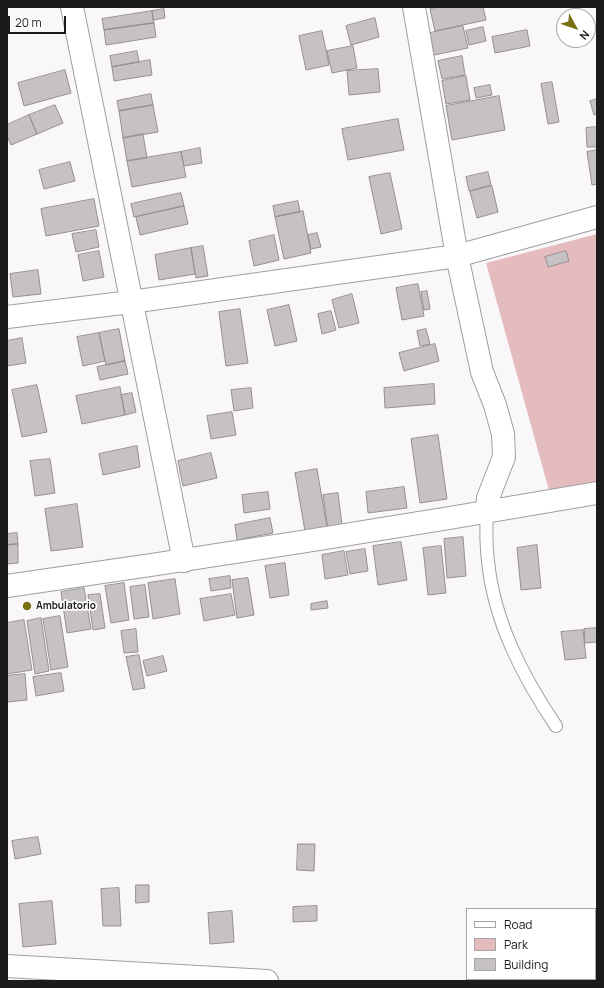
<!DOCTYPE html>
<style>
body{margin:0}
#map{position:relative;width:604px;height:988px;overflow:hidden;background:#faf7fb;font-family:Manrope,sans-serif}
canvas{display:block}
.frame{position:absolute;inset:0;border:8px solid #1c1b1c;pointer-events:none}
.legend{position:absolute;left:466px;top:908px;width:130px;height:72px;box-sizing:border-box;background:#fff;border:1px solid #a4a4a4;margin:0;padding:5px 7px;list-style:none;font-size:12px;color:#1c1b1c}
.legend li{display:flex;align-items:center;gap:8px;height:20px}
.legend b{width:20px;border:1px solid #a4a4a4}
.north{position:absolute;left:556px;top:8px;width:40px;height:40px;box-sizing:border-box;background:#fff;border:1px solid #a4a4a4;border-radius:50%;rotate:130deg;font-size:11px;font-weight:700;line-height:16px;text-align:center;color:#1c1b1c}
.north::after{content:'';display:block;margin:auto;width:14px;height:18px;background:#797011;clip-path:polygon(50% 0,100% 100%,50% 72%,0 100%)}
.scale{position:absolute;left:8px;top:16px;width:58px;height:18px;box-sizing:border-box;border:2px solid #1c1b1c;border-top:0;padding-left:5px;font-size:12px;line-height:14px;white-space:nowrap;color:#1c1b1c;-webkit-text-stroke:3px #fff;paint-order:stroke}
</style>
<div id="map">
<canvas width="604" height="988"></canvas>
<div class="frame"></div>
<ul class="legend">
<li><b style="height:5px;background:#fff"></b>Road</li>
<li><b style="height:11px;background:#e5bcbe"></b>Park</li>
<li><b style="height:11px;background:#c6c1c3"></b>Building</li>
</ul>
<div class="north">N</div>
<div class="scale">20 m</div>
</div>
<script>
const ctx = document.querySelector('canvas').getContext('2d');
ctx.lineJoin = 'round';
function paint(path, color) { ctx.fillStyle = color; ctx.fill(path, 'evenodd'); }
function strokePath(path, color, width, dash) { ctx.strokeStyle = color; ctx.lineWidth = width; ctx.lineCap = dash ? 'butt' : 'round'; ctx.setLineDash(dash || []); ctx.stroke(path); }
function drawText(font, color, halo, rows, align = 'center') {
  ctx.font = font + ' Manrope,sans-serif'; ctx.lineWidth = 3.5; ctx.setLineDash([]); ctx.textBaseline = 'middle'; ctx.strokeStyle = halo; ctx.fillStyle = color; for (const [text, x, y, turn = 0] of rows) {
    ctx.save(); ctx.translate(x, y); ctx.rotate((+turn || 0) * Math.PI / 180); ctx.textAlign = isNaN(turn) ? turn : align; if (halo) ctx.strokeText(text, 0, 0); ctx.fillText(text, 0, 0); ctx.restore();
  }
}
paint(new Path2D(`
 M 597,234 L 597,482 L 550,494 L 486,263 Z`), '#e5bcbe');
const building = new Path2D(`
 M 439,7 L 483,7 L 486,20 L 435,31 L 430,9 Z
 M 164,9 L 165,18 L 153,20 L 152,11 Z
 M 152,11 L 154,23 L 104,30 L 102,19 Z
 M 375,18 L 379,37 L 351,45 L 346,26 Z
 M 154,23 L 156,37 L 106,45 L 104,30 Z
 M 463,26 L 468,48 L 434,55 L 430,33 Z
 M 483,27 L 486,41 L 469,45 L 466,31 Z
 M 527,30 L 530,46 L 495,53 L 492,37 Z
 M 322,31 L 329,65 L 306,70 L 299,36 Z
 M 353,46 L 357,68 L 332,73 L 327,51 Z
 M 137,51 L 139,62 L 112,67 L 110,56 Z
 M 462,56 L 465,75 L 442,79 L 438,61 Z
 M 150,60 L 152,75 L 114,81 L 112,67 Z
 M 378,69 L 380,92 L 349,95 L 347,71 Z
 M 65,70 L 71,93 L 24,106 L 18,83 Z
 M 466,76 L 470,100 L 446,104 L 442,81 Z
 M 552,82 L 559,122 L 548,124 L 541,84 Z
 M 490,85 L 492,95 L 476,98 L 474,88 Z
 M 151,94 L 153,105 L 119,111 L 117,101 Z
 M 499,96 L 505,130 L 452,140 L 446,106 Z
 M 597,99 L 597,114 L 594,115 L 590,101 Z
 M 55,105 L 63,123 L 37,134 L 29,115 Z
 M 153,105 L 158,132 L 123,138 L 119,111 Z
 M 29,115 L 37,134 L 11,145 L 7,136 L 7,125 Z
 M 398,119 L 404,150 L 348,160 L 342,129 Z
 M 597,127 L 597,147 L 587,147 L 586,128 Z
 M 143,134 L 147,158 L 127,161 L 123,138 Z
 M 200,148 L 202,163 L 184,166 L 181,152 Z
 M 597,150 L 597,184 L 592,185 L 587,152 Z
 M 181,152 L 186,177 L 132,187 L 127,161 Z
 M 70,162 L 75,181 L 44,189 L 39,170 Z
 M 488,172 L 491,185 L 469,191 L 466,177 Z
 M 390,173 L 402,229 L 381,234 L 369,177 Z
 M 492,186 L 498,212 L 477,218 L 470,192 Z
 M 181,193 L 184,206 L 134,217 L 131,204 Z
 M 94,199 L 99,226 L 46,236 L 41,209 Z
 M 298,201 L 300,212 L 275,217 L 273,206 Z
 M 184,206 L 188,224 L 140,235 L 136,217 Z
 M 303,211 L 311,253 L 284,259 L 275,217 Z
 M 96,230 L 99,247 L 76,252 L 72,234 Z
 M 317,233 L 321,247 L 311,249 L 308,235 Z
 M 274,235 L 279,260 L 254,266 L 249,241 Z
 M 203,246 L 208,276 L 196,278 L 191,248 Z
 M 191,248 L 195,274 L 159,280 L 155,255 Z
 M 99,251 L 104,277 L 83,281 L 78,255 Z
 M 566,251 L 569,261 L 548,267 L 545,257 Z
 M 38,270 L 41,294 L 13,297 L 10,274 Z
 M 418,284 L 424,316 L 402,320 L 396,288 Z
 M 427,291 L 430,309 L 424,310 L 421,292 Z
 M 352,294 L 359,323 L 339,328 L 332,300 Z
 M 289,305 L 297,341 L 275,346 L 267,310 Z
 M 240,309 L 248,363 L 226,366 L 219,312 Z
 M 331,311 L 336,330 L 322,334 L 318,314 Z
 M 119,329 L 125,361 L 106,365 L 99,333 Z
 M 426,329 L 430,344 L 420,346 L 417,331 Z
 M 99,333 L 105,361 L 83,366 L 77,337 Z
 M 22,338 L 26,363 L 7,366 L 7,341 Z
 M 435,344 L 439,361 L 404,371 L 399,353 Z
 M 125,361 L 128,374 L 100,380 L 97,367 Z
 M 434,384 L 435,404 L 385,408 L 384,388 Z
 M 37,385 L 47,432 L 22,437 L 12,390 Z
 M 120,387 L 125,415 L 82,424 L 76,396 Z
 M 251,388 L 253,408 L 234,411 L 231,390 Z
 M 132,393 L 136,412 L 125,415 L 121,395 Z
 M 232,412 L 236,435 L 211,439 L 207,416 Z
 M 438,435 L 447,499 L 420,503 L 411,439 Z
 M 137,446 L 140,467 L 103,475 L 99,454 Z
 M 211,453 L 217,478 L 183,486 L 178,461 Z
 M 50,459 L 55,493 L 35,496 L 30,461 Z
 M 317,469 L 328,533 L 306,537 L 295,473 Z
 M 404,487 L 407,508 L 368,513 L 366,492 Z
 M 268,492 L 270,509 L 244,513 L 242,495 Z
 M 338,493 L 342,525 L 329,536 L 323,495 Z
 M 77,504 L 83,547 L 51,551 L 45,509 Z
 M 270,518 L 273,533 L 237,540 L 235,525 Z
 M 17,533 L 18,544 L 7,545 L 7,534 Z
 M 463,537 L 466,576 L 447,578 L 444,539 Z
 M 401,542 L 407,580 L 378,585 L 373,546 Z
 M 18,544 L 18,563 L 7,564 L 7,545 Z
 M 537,545 L 541,588 L 521,590 L 517,548 Z
 M 441,546 L 446,593 L 428,595 L 423,548 Z
 M 365,549 L 368,571 L 350,574 L 346,552 Z
 M 344,551 L 348,575 L 325,579 L 322,555 Z
 M 285,563 L 289,595 L 270,598 L 265,566 Z
 M 230,576 L 231,588 L 211,591 L 209,579 Z
 M 248,578 L 254,615 L 237,618 L 232,580 Z
 M 175,579 L 180,614 L 153,619 L 148,583 Z
 M 124,583 L 129,620 L 111,623 L 105,586 Z
 M 145,585 L 149,617 L 134,619 L 130,587 Z
 M 84,588 L 91,629 L 67,633 L 61,592 Z
 M 100,594 L 105,628 L 93,630 L 88,595 Z
 M 231,594 L 235,615 L 204,621 L 200,599 Z
 M 327,601 L 328,608 L 311,610 L 311,604 Z
 M 60,616 L 68,667 L 51,670 L 43,619 Z
 M 41,618 L 49,671 L 35,674 L 27,621 Z
 M 24,620 L 32,670 L 7,674 L 7,623 Z
 M 597,628 L 597,642 L 585,643 L 584,629 Z
 M 136,629 L 138,652 L 124,653 L 121,631 Z
 M 583,630 L 586,658 L 565,660 L 561,632 Z
 M 139,655 L 145,688 L 133,690 L 126,657 Z
 M 163,656 L 167,671 L 147,676 L 143,661 Z
 M 61,673 L 64,691 L 36,696 L 33,677 Z
 M 25,674 L 27,700 L 7,702 L 7,676 Z
 M 38,837 L 41,854 L 15,859 L 12,841 Z
 M 298,844 L 315,844 L 314,871 L 297,870 Z
 M 136,885 L 149,885 L 149,902 L 136,903 Z
 M 119,888 L 121,926 L 103,926 L 101,889 Z
 M 52,901 L 56,944 L 23,947 L 19,904 Z
 M 317,906 L 317,921 L 293,922 L 293,907 Z
 M 232,911 L 234,942 L 210,944 L 208,913 Z`);
paint(building, '#c6c1c3');
strokePath(building, '#958f92', 1);
const lane = new Path2D(`
 M 487,512 C 486,529 486,545 488,561 C 494,622 523,677 556,726`);
const street = new Path2D(`
 M 72,7 L 184,561
 M 414,7 L 457,256 L 482,372 L 495,405 L 503,434 L 504,457 L 488,498 L 487,512
 M 7,317 L 131,302 L 457,256 L 597,217
 M 7,586 C 204,558 401,527 597,493
 M 7,966 L 267,981`);
strokePath(lane, '#a19ea3', 14);
strokePath(street, '#a19ea3', 24);
strokePath(lane, '#fff', 12);
strokePath(street, '#fff', 22);
for (const [x, y, r, color] of [
 [27,606,5,"#797011"]
]) { const dot = new Path2D(); dot.arc(x, y, r, 0, 2 * Math.PI); ctx.fillStyle = color; ctx.fill(dot); strokePath(dot, '#fff', 1.5); }
drawText('bold 10px', '#1c1b1c', '#fff', [
 ["Ambulatorio",36,606]
], 'left');
</script>
